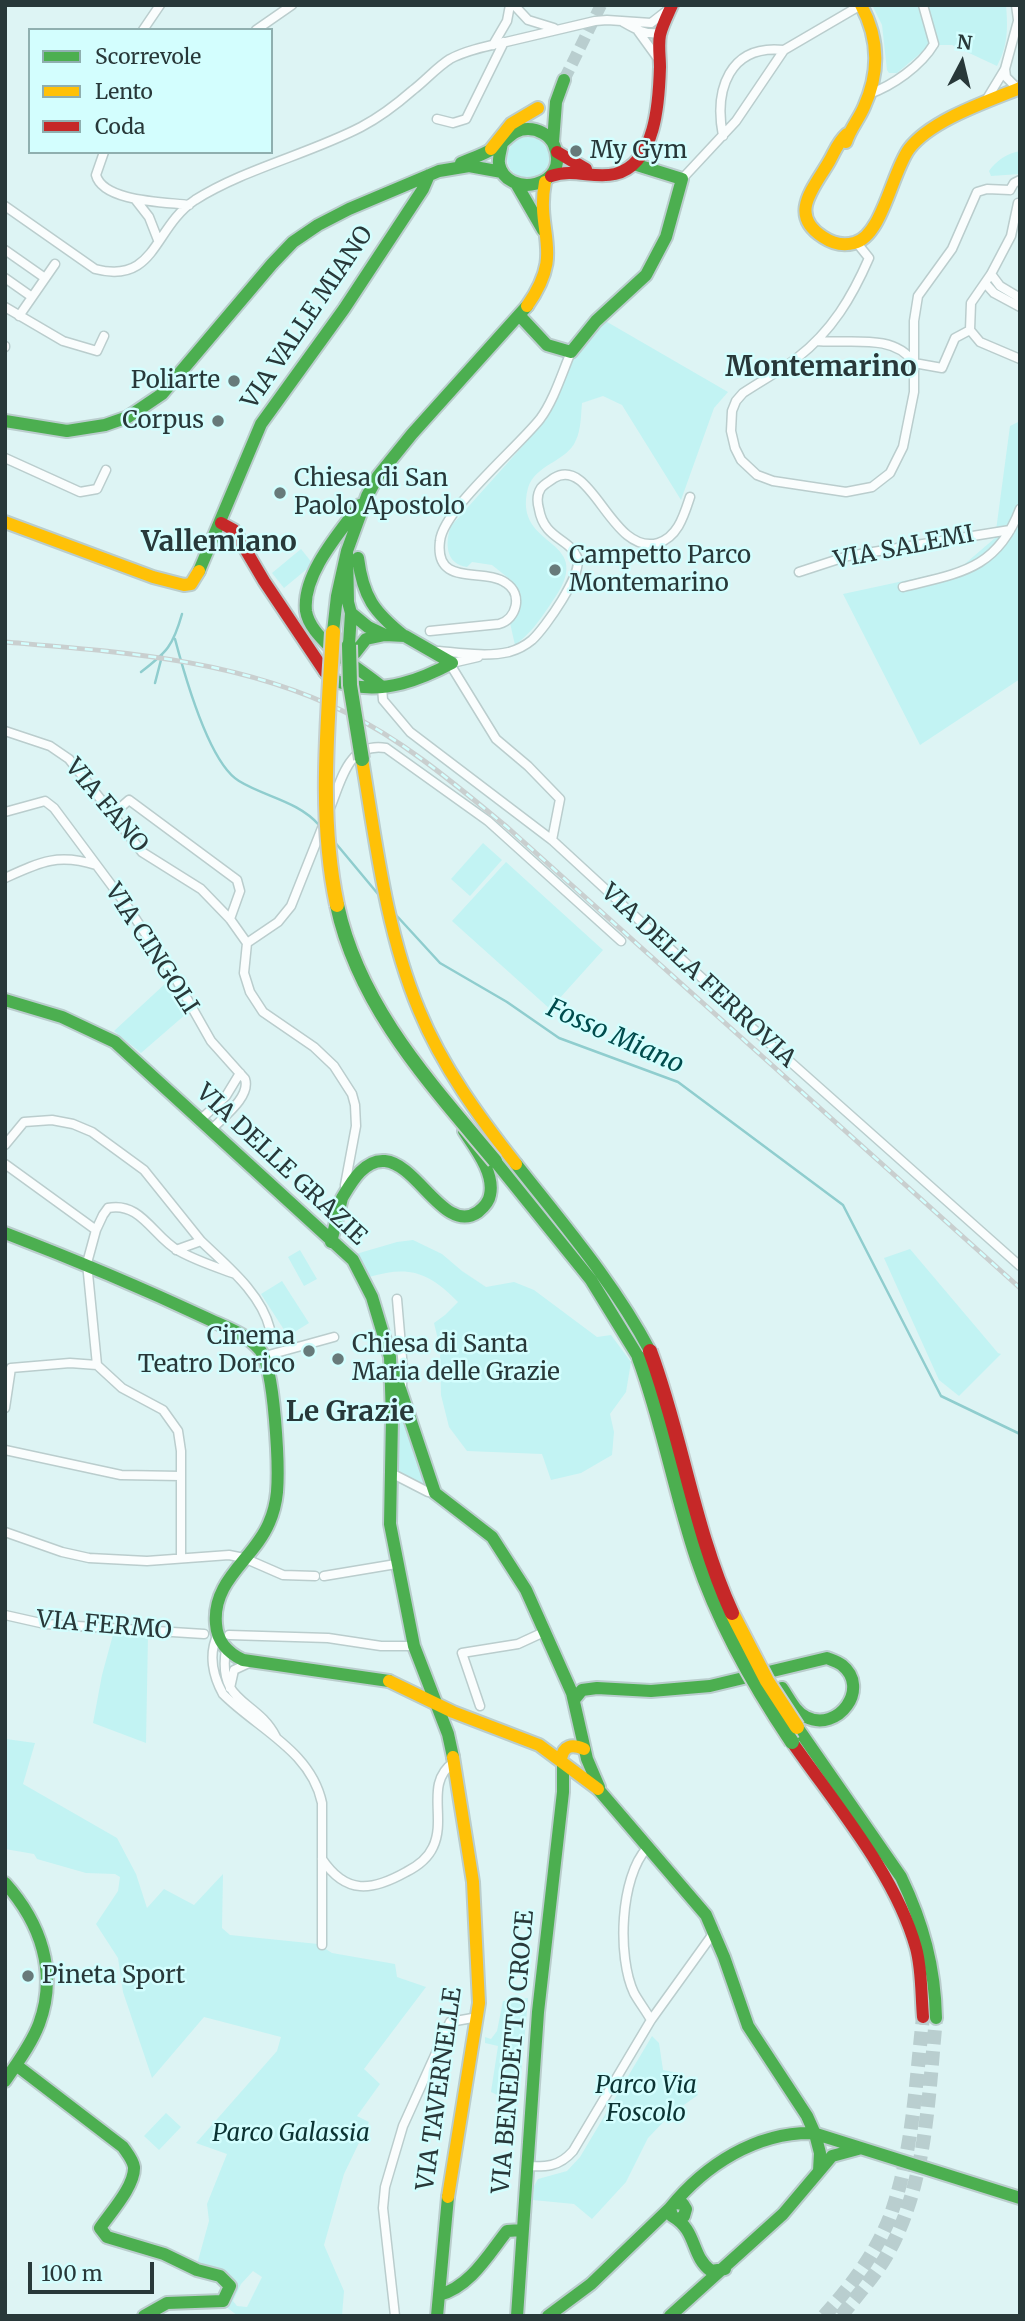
<!DOCTYPE html>
<style>
body{margin:0}
#map{position:relative;width:1025px;height:2321px;overflow:hidden;background:#ddf4f4;font-family:Merriweather,serif}
canvas{display:block}
.frame{position:absolute;inset:0;border:7px solid #283839;pointer-events:none}
.legend{position:absolute;left:28px;top:28px;width:245px;height:126px;box-sizing:border-box;background:#d3fefe;border:2px solid #8fafaf;margin:0;padding:9px 12px;list-style:none;font-size:21px;color:#283839}
.legend li{display:flex;align-items:center;gap:14px;height:35px}
.legend b{width:35px;border:2px solid #8fafaf}
.north{position:absolute;left:927px;top:28px;width:70px;height:70px;-webkit-text-stroke:5px #d3fefe;paint-order:stroke;rotate:7deg;font-size:19px;font-weight:700;line-height:28px;text-align:center;color:#283839}
.north::after{content:'';display:block;margin:auto;width:24px;height:32px;background:#283839;clip-path:polygon(50% 0,100% 100%,50% 72%,0 100%)}
.scale{position:absolute;left:28px;top:2262px;width:126px;height:32px;box-sizing:border-box;border:4px solid #283839;border-top:0;padding-left:9px;font-size:21px;line-height:24px;white-space:nowrap;color:#283839;-webkit-text-stroke:5px #d3fefe;paint-order:stroke}
</style>
<div id="map">
<canvas width="1025" height="2321"></canvas>
<div class="frame"></div>
<ul class="legend">
<li><b style="height:9px;background:#4caf50"></b>Scorrevole</li>
<li><b style="height:9px;background:#ffc107"></b>Lento</li>
<li><b style="height:9px;background:#c62828"></b>Coda</li>
</ul>
<div class="north">N</div>
<div class="scale">100 m</div>
</div>
<script>
const ctx = document.querySelector('canvas').getContext('2d');
ctx.lineJoin = 'round';
function paint(path, color) { ctx.fillStyle = color; ctx.fill(path, 'evenodd'); }
function strokePath(path, color, width, dash) { ctx.strokeStyle = color; ctx.lineWidth = width; ctx.lineCap = dash ? 'butt' : 'round'; ctx.setLineDash(dash || []); ctx.stroke(path); }
function drawText(font, color, halo, rows, align = 'center') {
  ctx.font = font + ' Merriweather,serif'; ctx.lineWidth = 5; ctx.setLineDash([]); ctx.textBaseline = 'middle'; ctx.strokeStyle = halo; ctx.fillStyle = color; for (const [text, x, y, turn = 0] of rows) {
    ctx.save(); ctx.translate(x, y); ctx.rotate((+turn || 0) * Math.PI / 180); ctx.textAlign = isNaN(turn) ? turn : align; if (halo) ctx.strokeText(text, 0, 0); ctx.fillText(text, 0, 0); ctx.restore();
  }
}
paint(new Path2D(`
 M 872,5 L 1006,5 C 1008,28 1008,46 997,66 L 952,45 L 939,45 L 928,47 L 897,73 L 889,73 L 887,70 L 882,25 Z
 M507 158a21 21 0 1 1 42 0a21 21 0 1 1-42 0Z
 M 1020,151 L 1020,174 L 991,176 L 989,171 C 997,160 1006,154 1020,151 Z
 M 602,319 L 728,392 L 714,408 L 681,500 L 622,405 L 603,396 L 582,403 C 581,414 581,430 576,440 C 567,462 535,464 528,488 C 511,553 603,534 550,605 C 539,621 530,634 515,645 L 510,623 L 519,609 L 519,594 L 512,581 L 492,565 L 472,562 L 467,567 C 445,564 445,542 451,526 L 546,420 L 573,361 Z
 M 1020,421 L 1020,679 L 920,745 L 843,594 L 959,569 L 995,538 L 1010,426 Z
 M 301,549 L 313,564 L 284,588 L 272,573 Z
 M 483,843 L 502,860 L 470,896 L 451,879 Z
 M 506,862 L 603,950 L 550,1009 L 452,921 Z
 M 167,982 L 186,1014 L 141,1053 L 114,1031 Z
 M 413,1240 L 442,1254 L 462,1271 L 486,1287 L 514,1282 L 534,1290 L 597,1337 L 611,1335 L 631,1362 L 626,1392 L 610,1414 L 614,1432 L 612,1455 L 581,1473 L 551,1480 L 542,1454 L 467,1451 L 449,1427 L 441,1395 L 440,1348 L 434,1323 L 445,1315 L 458,1302 C 429,1272 409,1265 369,1277 L 356,1254 L 397,1242 Z
 M 910,1249 L 998,1353 L 1001,1354 L 959,1396 L 939,1380 L 884,1258 Z
 M 300,1250 L 317,1279 L 304,1286 L 288,1257 Z
 M 282,1281 L 309,1323 L 288,1336 L 261,1294 Z
 M 405,1417 L 427,1485 L 425,1487 L 399,1471 L 397,1467 L 398,1418 Z
 M 114,1631 L 148,1635 L 146,1743 L 93,1723 L 102,1675 Z
 M 6,1739 L 35,1743 L 23,1784 L 117,1838 L 136,1874 L 147,1908 L 164,1889 L 194,1905 L 223,1874 L 222,1928 L 230,1935 L 318,1944 L 332,1953 L 395,1964 L 397,1977 L 426,1987 L 364,2069 L 380,2084 L 357,2116 L 369,2122 L 344,2174 L 324,2245 L 344,2291 L 342,2316 L 238,2316 L 225,2306 L 230,2300 L 233,2285 L 196,2268 L 209,2221 L 207,2204 L 227,2154 L 196,2143 L 277,2051 L 281,2037 L 204,2017 L 152,2078 L 123,1992 L 118,1958 L 96,1924 L 118,1891 L 120,1877 L 115,1874 L 86,1873 L 37,1859 L 34,1854 L 5,1849 ZM 253,2271 L 262,2277 L 247,2307 L 237,2306 L 233,2301 L 241,2284 Z
 M 528,1998 L 527,2011 L 518,2105 L 491,2092 L 498,2046 L 485,2043 L 485,2037 L 491,2039 L 497,2031 L 503,2001 Z
 M 652,2036 L 659,2043 L 663,2070 L 679,2073 L 698,2095 L 671,2114 L 648,2138 L 626,2182 L 592,2219 L 574,2204 L 533,2200 L 534,2186 L 538,2179 L 567,2171 L 580,2157 Z
 M 166,2113 L 181,2127 L 159,2150 L 144,2136 Z`), '#c2f3f3');
strokePath(new Path2D(`
 M 175,639 C 184,673 209,763 239,781 C 265,797 298,801 319,825
 M 141,672 C 167,652 173,646 182,614
 M 155,683 L 162,656
 M 333,840 L 378,894
 M 396,915 L 440,963 L 507,1002 L 559,1038 L 678,1082 L 843,1205 L 941,1396 L 1020,1434`), '#8fcdce', 2.5);
strokePath(new Path2D(`
 M 564,80 L 601,5`), '#b9cecf', 12, [12, 6]);
strokePath(new Path2D(`
 M 824,2316 C 852,2285 880,2248 893,2208 C 913,2147 916,2080 923,2017
 M 841,2316 C 855,2298 872,2279 884,2260 C 927,2188 928,2099 936,2018`), '#b9cecf', 14, [14, 7]);
const street = new Path2D(`
 M 514,5 L 528,20 L 554,28
 M 1016,5 L 1019,27
 M 623,22 C 635,29 645,35 660,33
 M 143,30 L 160,5
 M 256,30 L 292,5
 M 638,31 L 659,60
 M 493,45 L 507,21 L 510,5
 M 1005,69 L 1006,77 L 1018,89
 M 869,94 C 892,86 921,66 934,44 L 923,5
 M 985,102 L 1005,69 L 1018,21
 M 437,119 L 453,123 L 466,119 L 504,42
 M 723,136 C 714,90 729,44 784,50
 M 104,152 L 96,175 C 103,202 166,202 189,205
 M 682,179 L 736,121 L 784,50 L 861,5
 M 1010,190 L 1014,183 L 1020,180
 M 135,199 L 149,217 L 158,240
 M 5,206 L 95,269 C 156,285 153,228 195,200 C 244,169 309,154 361,127 C 380,117 397,104 413,90 C 426,80 437,67 450,59 C 467,50 488,46 506,42 C 536,35 565,28 595,21 L 607,20 L 651,23 L 669,9
 M 857,243 L 869,258 C 852,297 832,331 797,358 C 780,371 761,381 743,393 L 736,401 L 732,411 L 731,431 L 735,448 L 741,460 L 757,475 L 773,481 L 846,492 L 872,487 L 890,473 L 903,447 L 914,392 L 914,321 L 918,296 L 952,249 L 977,192 L 987,189 L 1010,190
 M 5,250 L 45,278
 M 991,274 L 1000,286 L 1020,298
 M 5,278 L 32,297
 M 985,283 L 994,293 L 1020,307
 M 5,307 L 63,341 L 97,351 L 104,336
 M 19,316 L 55,264
 M 970,330 L 980,342 L 1020,359
 M 817,341 C 847,344 894,333 913,362
 M 5,346 L 5,347
 M 914,363 L 942,368 L 955,338 L 970,330 L 971,303 L 991,274 L 1011,236 L 1018,203
 M 5,458 L 80,492 L 97,489 L 106,470
 M 799,572 L 848,556 L 1010,530
 M 903,587 C 959,573 997,570 1020,509
 M 430,631 L 499,624 C 517,619 523,594 506,583 C 484,567 434,588 440,541 C 443,510 517,448 540,419 C 554,400 562,373 571,352
 M 439,651 C 461,653 487,657 509,652 C 516,650 526,645 532,640 C 545,628 584,573 577,557 C 569,538 544,539 539,509 C 537,502 537,494 541,488 C 544,484 550,481 554,478 C 592,455 611,556 658,543 C 678,537 684,515 690,497
 M 478,657 L 452,663 L 453,669 L 496,739 L 528,766 L 560,799 L 552,840
 M 382,687 L 383,700 L 410,732 L 552,840 L 727,1001 L 750,1026 L 1020,1266
 M 5,731 L 50,746 L 69,759 L 142,852 L 201,889 L 230,919 L 247,943 L 244,973 L 250,992 L 263,1012 L 314,1047 L 334,1066 L 352,1094 L 355,1105 L 356,1126 L 345,1185
 M 330,808 C 342,779 348,742 386,748 L 488,821 L 621,941
 M 5,812 L 45,801 L 54,808 L 127,906 L 177,981 L 211,1041 L 245,1079 C 251,1097 222,1118 211,1130
 M 113,814 L 129,800 L 237,880 L 240,891 L 230,919
 M 5,878 C 40,862 58,853 96,865
 M 247,943 L 278,922 L 291,906 L 324,823
 M 200,1120 L 226,1096 L 240,1073
 M 5,1145 L 24,1122 L 52,1120 L 73,1124 L 92,1132 L 144,1170 L 201,1241
 M 5,1164 L 96,1230 L 103,1215 L 108,1208 C 141,1201 154,1238 179,1251 C 197,1261 216,1267 235,1274
 M 96,1230 L 87,1263 L 97,1365 L 122,1388 L 163,1410 L 178,1431 L 181,1451 L 181,1557
 M 176,1250 L 201,1241 C 227,1266 261,1293 270,1329 L 257,1346
 M 397,1299 L 403,1369 L 402,1385
 M 265,1356 L 334,1337
 M 5,1408 L 11,1368 L 70,1363 L 97,1365
 M 5,1450 L 121,1475 L 181,1476
 M 391,1473 L 428,1492 L 435,1493
 M 5,1532 L 62,1552 L 89,1558 L 147,1561 L 229,1555 L 244,1558 L 283,1575 L 315,1576
 M 324,1576 L 396,1564
 M 5,1615 L 45,1624 L 204,1634
 M 218,1634 C 208,1654 213,1676 223,1694 C 258,1729 311,1751 322,1803 L 322,1945
 M 229,1635 L 328,1638 L 381,1646 L 414,1646
 M 226,1649 C 217,1705 256,1698 276,1737
 M 230,1688 L 234,1670 L 249,1663
 M 480,1706 L 462,1653 L 518,1644 L 544,1632
 M 647,1848 C 620,1877 617,1957 634,1993 C 639,2002 646,2011 651,2020
 M 322,1859 C 346,1895 372,1891 406,1872 C 416,1867 428,1858 433,1847 C 447,1818 424,1783 454,1762
 M 526,2166 C 546,2167 559,2167 573,2151 L 651,2020 L 715,1931
 M 395,2316 L 383,2208 L 385,2187 L 403,2126 L 450,2022 L 478,2017`);
const fast = new Path2D(`
 M 553,142 L 556,102 L 564,80
 M 461,163 C 473,158 485,154 496,147 C 507,141 512,129 528,129 C 538,129 550,135 554,145 C 572,188 506,199 499,164 C 498,158 501,150 502,143
 M 517,185 L 543,230
 M 519,315 L 547,345 L 571,352 L 596,321 L 646,275 L 666,237 L 682,179 L 637,165
 M 5,421 L 67,431 L 105,425 L 128,417 L 162,394 L 272,264 L 293,242 L 318,225 L 349,209 L 439,171 L 469,166 L 502,172
 M 360,505 C 340,532 302,574 306,611 C 308,625 320,637 330,647 C 346,662 365,673 382,687
 M 358,558 C 363,597 374,612 404,636
 M 199,571 L 261,424 L 344,309 L 423,189 L 429,175
 M 333,632 L 337,596 L 347,551
 M 405,636 L 385,635 L 368,627 L 351,613 L 348,602 L 347,551 L 367,496 L 378,476 L 412,434 L 527,306
 M 349,645 L 351,613
 M 355,653 L 366,639 L 385,635
 M 325,672 C 331,680 340,683 349,685 C 386,693 420,680 452,663 L 405,636
 M 5,1000 L 62,1017 L 115,1042 L 353,1260 L 372,1297 L 390,1357 L 392,1418 L 390,1524 L 414,1646 L 448,1734 L 453,1757
 M 495,1161 L 591,1280 L 639,1358
 M 516,1164 C 564,1225 614,1283 650,1351
 M 342,1198 C 351,1183 364,1159 385,1161 C 418,1164 445,1235 478,1212 C 483,1208 489,1202 490,1195 C 495,1173 475,1148 464,1131
 M 5,1233 C 73,1259 140,1287 206,1318 C 225,1327 247,1334 260,1350 C 275,1368 279,1467 277,1492 C 276,1502 273,1514 269,1523 C 254,1559 212,1580 216,1624 C 217,1641 228,1653 243,1660 L 389,1681
 M 331,1242 L 342,1198
 M 394,1371 L 435,1493 L 492,1537 L 526,1590 L 572,1693 L 587,1759 L 599,1787
 M 574,1700 L 582,1690 L 597,1688 L 651,1691 L 710,1686 L 827,1658 C 832,1660 838,1662 842,1665 C 871,1688 838,1733 806,1717 C 795,1712 789,1698 782,1688
 M 797,1727 L 901,1877 C 923,1923 935,1967 936,2018
 M 598,1789 L 706,1915 L 724,1957 L 748,2026 L 807,2116 L 815,2134 L 820,2153 L 819,2171
 M 5,1883 C 41,1923 58,1973 39,2024 C 31,2045 17,2063 5,2081
 M 16,2065 L 123,2147 C 127,2153 133,2160 134,2167 C 135,2186 110,2213 100,2228 L 107,2237 L 164,2254 L 197,2270 L 220,2276 L 230,2286 L 223,2301 L 167,2303 L 144,2316
 M 676,2203 L 683,2204 L 686,2209 L 684,2216 L 679,2219
 M 725,2269 L 711,2271 C 690,2255 698,2231 672,2216 L 670,2208 C 705,2165 756,2132 813,2133 L 1020,2198
 M 439,2295 C 470,2287 488,2255 507,2231 L 522,2230
 M 437,2316 L 448,2197
 M 517,2316 L 538,2012 L 563,1792 L 563,1764
 M 548,2316 L 591,2284 L 670,2208
 M 670,2316 L 783,2214 L 832,2156 L 858,2149`);
const slow = new Path2D(`
 M 847,134 C 838,142 835,151 830,160 C 815,187 787,214 823,237 C 832,243 843,246 854,243 C 882,237 892,172 909,149 C 931,120 986,102 1020,88
 M 846,142 C 850,129 859,119 864,107 C 880,72 879,38 861,5
 M 491,149 L 511,124 L 538,108
 M 527,306 C 566,251 535,235 545,182
 M 5,522 L 153,577 L 184,585 L 191,584 L 199,571
 M 362,759 C 376,843 386,931 419,1010 C 442,1066 479,1117 516,1164
 M 389,1681 L 453,1712 L 539,1745 L 598,1789
 M 561,1760 C 563,1745 572,1744 584,1749
 M 448,2197 L 479,2003 L 473,1882 L 453,1757`);
const jam = new Path2D(`
 M 557,152 L 586,169
 M 551,176 C 574,168 593,179 615,174 C 656,164 659,101 660,67 C 660,57 658,45 660,35 C 662,26 668,14 672,5
 M 221,523 L 234,530 L 264,581 L 325,672
 M 792,1742 C 835,1804 896,1875 916,1948 C 922,1970 921,1994 923,2017`);
strokePath(street, '#bacdcd', 11);
strokePath(fast, '#bacdcd', 16);
strokePath(slow, '#bacdcd', 16);
strokePath(jam, '#bacdcd', 16);
strokePath(street, '#fafdfd', 8);
strokePath(fast, '#4caf50', 12);
strokePath(slow, '#ffc107', 12);
strokePath(jam, '#c62828', 12);
const rail = new Path2D(`
 M 5,642 C 123,652 238,659 347,713 C 406,742 457,786 507,827 L 1020,1288`);
strokePath(rail, '#c9cfcf', 5);
strokePath(rail, '#d3fefe', 2.5, [8]);
const fastBridge = new Path2D(`
 M 349,645 L 350,685 L 362,759
 M 337,905 C 359,1007 430,1083 495,1161
 M 639,1358 C 663,1423 675,1492 697,1558 C 719,1624 753,1684 792,1742`);
const slowBridge = new Path2D(`
 M 333,632 C 328,723 318,815 337,905
 M 732,1613 L 767,1681 L 797,1727`);
const jamBridge = new Path2D(`
 M 650,1351 C 682,1437 694,1530 732,1613`);
strokePath(fastBridge, '#c4cfd0', 18, []);
strokePath(slowBridge, '#c4cfd0', 18, []);
strokePath(jamBridge, '#c4cfd0', 18, []);
strokePath(fastBridge, '#4caf50', 14);
strokePath(slowBridge, '#ffc107', 14);
strokePath(jamBridge, '#c62828', 14);
for (const [x, y, r, color] of [
 [576,151,7,"#677a7a"],
 [234,381,7,"#677a7a"],
 [218,421,7,"#677a7a"],
 [280,493,7,"#677a7a"],
 [555,570,7,"#677a7a"],
 [309,1351,7,"#677a7a"],
 [338,1359,7,"#677a7a"],
 [28,1976,7,"#677a7a"]
]) { const dot = new Path2D(); dot.arc(x, y, r, 0, 2 * Math.PI); ctx.fillStyle = color; ctx.fill(dot); strokePath(dot, '#d3fefe', 2.5); }
drawText('24px', '#283839', '#d3fefe', [
 ["My Gym",590,151],
 ["Poliarte",220,381,"right"],
 ["Corpus",204,421,"right"],
 ["Chiesa di San",294,479],
 ["Paolo Apostolo",294,507],
 ["Campetto Parco",569,556],
 ["Montemarino",569,584],
 ["Cinema",295,1337,"right"],
 ["Teatro Dorico",295,1365,"right"],
 ["Chiesa di Santa",352,1345],
 ["Maria delle Grazie",352,1373],
 ["Pineta Sport",42,1976]
], 'left');
drawText('24px', '#283839', '#d3fefe', [
 ["VIA VALLE MIANO",308,318,-56],
 ["VIA SALEMI",904,548,-11],
 ["VIA FANO",106,806,50],
 ["VIA CINGOLI",151,949,57],
 ["VIA DELLA FERROVIA",698,976,43],
 ["VIA DELLE GRAZIE",281,1165,43],
 ["VIA FERMO",104,1626,5],
 ["VIA BENEDETTO CROCE",514,2052,-85],
 ["VIA TAVERNELLE",440,2089,-82]
]);
drawText('italic 24px', '#0b3333', '#d3fefe', [
 ["Parco Via",646,2086],
 ["Foscolo",646,2114],
 ["Parco Galassia",291,2134]
]);
drawText('italic 26px', '#004c4d', '#d3fefe', [
 ["Fosso Miano",615,1037,24]
]);
drawText('bold 28px', '#283839', '#d3fefe', [
 ["Montemarino",821,368],
 ["Vallemiano",219,543],
 ["Le Grazie",350,1413]
]);
</script>
